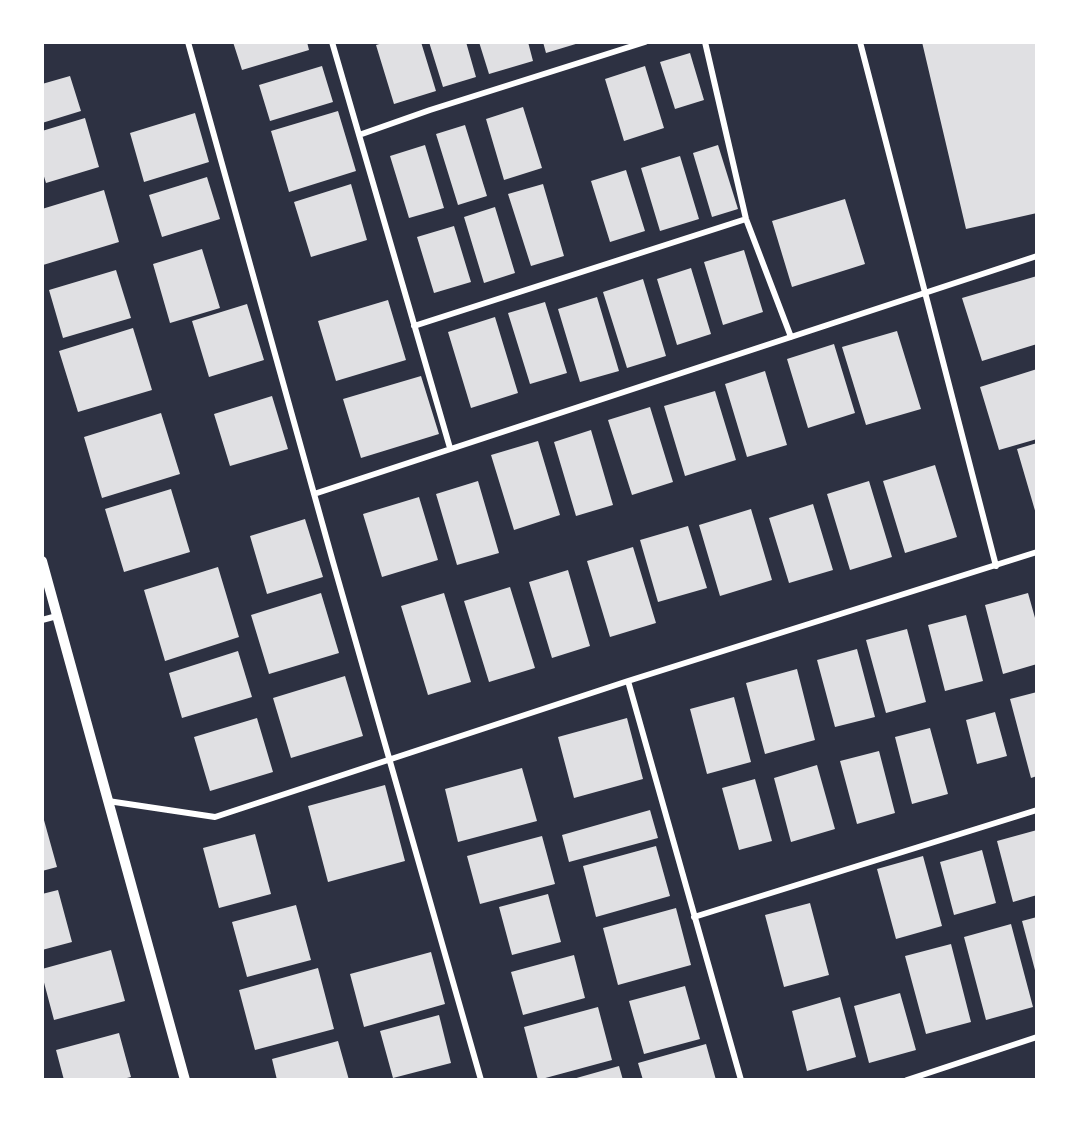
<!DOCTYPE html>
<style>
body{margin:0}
#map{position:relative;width:1079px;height:1122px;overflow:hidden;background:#2d3142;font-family:Poppins,sans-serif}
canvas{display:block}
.frame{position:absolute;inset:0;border:44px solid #fff;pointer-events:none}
</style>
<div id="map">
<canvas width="1079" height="1122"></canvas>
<div class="frame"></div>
</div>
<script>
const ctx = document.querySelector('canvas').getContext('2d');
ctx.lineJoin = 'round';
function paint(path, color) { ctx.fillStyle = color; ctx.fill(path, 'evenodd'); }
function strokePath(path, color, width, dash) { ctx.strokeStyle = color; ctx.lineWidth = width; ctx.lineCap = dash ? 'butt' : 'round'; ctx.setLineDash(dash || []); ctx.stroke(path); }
paint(new Path2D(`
 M 233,42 L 307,42 L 309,50 L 242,70 Z
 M 386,42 L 421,42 L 436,91 L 394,104 L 376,45 Z
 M 429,42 L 466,42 L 476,77 L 443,87 Z
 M 479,42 L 528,42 L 533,61 L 489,74 Z
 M 543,42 L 579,42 L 579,43 L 546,53 Z
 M 922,42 L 1037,42 L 1037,213 L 966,229 Z
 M 690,53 L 704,100 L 675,109 L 660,62 Z
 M 322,66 L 333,102 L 270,121 L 259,85 Z
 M 645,66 L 664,128 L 624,141 L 605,79 Z
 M 70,76 L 81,111 L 42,123 L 42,84 Z
 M 523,107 L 542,168 L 504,180 L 486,119 Z
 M 338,111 L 356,171 L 289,192 L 271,131 Z
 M 195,113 L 209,162 L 144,182 L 130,133 Z
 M 85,118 L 99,167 L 46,183 L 42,170 L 42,131 Z
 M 465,125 L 487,196 L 458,205 L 436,134 Z
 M 425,145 L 444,208 L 409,218 L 390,156 Z
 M 718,145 L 738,209 L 712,217 L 693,153 Z
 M 680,156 L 699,219 L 660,231 L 641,168 Z
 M 626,170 L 645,231 L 610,242 L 591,181 Z
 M 207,177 L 220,219 L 162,237 L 149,195 Z
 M 351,184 L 367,240 L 311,257 L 294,202 Z
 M 543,184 L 564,256 L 531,266 L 508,194 Z
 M 104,190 L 119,242 L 43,265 L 42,209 Z
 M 845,199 L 865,264 L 792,287 L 772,221 Z
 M 495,207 L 515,273 L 484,283 L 464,217 Z
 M 454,226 L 471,282 L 434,293 L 417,237 Z
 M 202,249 L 220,308 L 170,323 L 153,264 Z
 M 744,250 L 763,312 L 723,325 L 704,262 Z
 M 691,268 L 711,334 L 677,345 L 657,279 Z
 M 116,270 L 131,318 L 63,338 L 49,290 Z
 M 1037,276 L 1037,344 L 982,361 L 962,298 Z
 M 643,279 L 666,356 L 627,368 L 603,292 Z
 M 597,297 L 619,371 L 580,382 L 558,309 Z
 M 388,300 L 406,360 L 336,381 L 318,321 Z
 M 545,302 L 567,373 L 530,384 L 508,313 Z
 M 247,304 L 264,360 L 209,377 L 192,321 Z
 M 495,317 L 518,393 L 471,408 L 448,332 Z
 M 133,328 L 152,390 L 78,412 L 59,351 Z
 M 897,331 L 921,409 L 866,425 L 842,347 Z
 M 834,344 L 855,413 L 808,428 L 787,359 Z
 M 1037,369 L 1037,439 L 999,450 L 980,387 Z
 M 765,371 L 787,445 L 747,457 L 725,384 Z
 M 421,376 L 439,434 L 361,458 L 343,399 Z
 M 715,391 L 736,460 L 685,476 L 664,406 Z
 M 272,396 L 288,449 L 230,466 L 214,414 Z
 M 650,407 L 673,482 L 632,495 L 608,420 Z
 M 161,413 L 180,474 L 102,498 L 84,437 Z
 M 591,430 L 613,505 L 576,516 L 554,442 Z
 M 538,441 L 560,515 L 514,530 L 491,455 Z
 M 1037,443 L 1037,514 L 1036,514 L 1017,449 Z
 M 935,465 L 957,537 L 905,553 L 883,481 Z
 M 478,481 L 499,553 L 457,565 L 436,494 Z
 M 869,481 L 892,557 L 850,570 L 827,494 Z
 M 171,489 L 190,552 L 124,572 L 105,509 Z
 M 419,497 L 438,560 L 382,577 L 363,514 Z
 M 813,504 L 833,570 L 789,583 L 769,518 Z
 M 751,509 L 772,580 L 720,596 L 699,525 Z
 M 305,519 L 323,577 L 267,594 L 250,536 Z
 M 688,526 L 707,588 L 658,602 L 640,540 Z
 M 633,547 L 656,623 L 610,637 L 587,561 Z
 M 218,567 L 239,637 L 165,661 L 144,590 Z
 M 568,570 L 590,646 L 552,658 L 529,582 Z
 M 510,587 L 535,668 L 489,682 L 464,601 Z
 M 321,593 L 339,653 L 269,674 L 251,615 Z
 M 444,593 L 471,682 L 428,695 L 401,606 Z
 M 1028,593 L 1037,625 L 1037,664 L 1003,674 L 985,605 Z
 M 966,615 L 983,681 L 945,691 L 928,625 Z
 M 907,629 L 926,702 L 886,713 L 866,640 Z
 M 857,649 L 875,717 L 835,727 L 817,660 Z
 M 238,651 L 252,697 L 182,718 L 169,673 Z
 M 797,669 L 815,740 L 765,754 L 746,683 Z
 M 345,676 L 363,736 L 291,758 L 273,698 Z
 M 1037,692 L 1037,776 L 1031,778 L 1010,699 Z
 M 734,697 L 751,762 L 707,774 L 690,709 Z
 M 995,712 L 1007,756 L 977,764 L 966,720 Z
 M 257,718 L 273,772 L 210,791 L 194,737 Z
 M 627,718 L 643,779 L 574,798 L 558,737 Z
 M 930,728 L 948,794 L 912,804 L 895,737 Z
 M 879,751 L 895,813 L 857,824 L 840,761 Z
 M 817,765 L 835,829 L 791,842 L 774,778 Z
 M 522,768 L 537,821 L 458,842 L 445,789 Z
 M 755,779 L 772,841 L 739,850 L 722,788 Z
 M 385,785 L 405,861 L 328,882 L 308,806 Z
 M 650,810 L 658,838 L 569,862 L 562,835 Z
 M 42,813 L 57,867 L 42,871 Z
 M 1037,830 L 1037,895 L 1013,902 L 997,841 Z
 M 255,834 L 271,894 L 219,908 L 203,848 Z
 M 542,836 L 555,884 L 480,904 L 467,856 Z
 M 656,846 L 670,896 L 596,917 L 583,866 Z
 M 982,850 L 996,903 L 954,915 L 940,862 Z
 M 923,856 L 942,926 L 896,939 L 877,869 Z
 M 58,890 L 72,942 L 42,950 L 42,894 Z
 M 548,894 L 561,942 L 512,955 L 499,907 Z
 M 810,903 L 829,975 L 784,987 L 765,915 Z
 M 296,905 L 311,960 L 247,977 L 232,922 Z
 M 676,908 L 691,965 L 618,985 L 603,928 Z
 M 1037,917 L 1037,974 L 1036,974 L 1022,921 Z
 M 1011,924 L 1033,1007 L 986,1020 L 964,937 Z
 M 951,944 L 971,1022 L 926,1034 L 905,956 Z
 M 111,950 L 125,1001 L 54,1020 L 42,975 L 42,969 Z
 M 431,952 L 445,1004 L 364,1027 L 350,974 Z
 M 574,955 L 585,998 L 523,1015 L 511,972 Z
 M 318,968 L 334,1029 L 255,1050 L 239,990 Z
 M 685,986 L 700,1039 L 644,1054 L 629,1001 Z
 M 900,993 L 916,1050 L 869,1063 L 854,1006 Z
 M 840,997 L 856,1057 L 807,1071 L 792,1011 Z
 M 598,1007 L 612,1060 L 538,1080 L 524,1027 Z
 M 439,1015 L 451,1063 L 393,1078 L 380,1031 Z
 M 119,1033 L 131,1077 L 119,1080 L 64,1080 L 56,1050 Z
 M 338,1041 L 349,1080 L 277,1080 L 272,1059 Z
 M 706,1044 L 716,1080 L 643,1080 L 638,1063 Z
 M 619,1066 L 623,1080 L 573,1080 L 573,1079 Z`), '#e0e0e3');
strokePath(new Path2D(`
 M 188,42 L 333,562 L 481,1080
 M 332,42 L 450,448
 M 705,42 L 746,219 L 791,337
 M 860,42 L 996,566
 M 359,135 L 430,110 L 645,42
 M 414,326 L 746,219
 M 314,494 L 1037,256
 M 42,620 L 57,616
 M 628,681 L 1037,552
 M 108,801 L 215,817 L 628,681 L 741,1080
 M 694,917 L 1037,810
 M 907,1080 L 1037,1037`), '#fff', 6);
strokePath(new Path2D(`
 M 42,561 L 185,1080`), '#fff', 10);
</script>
